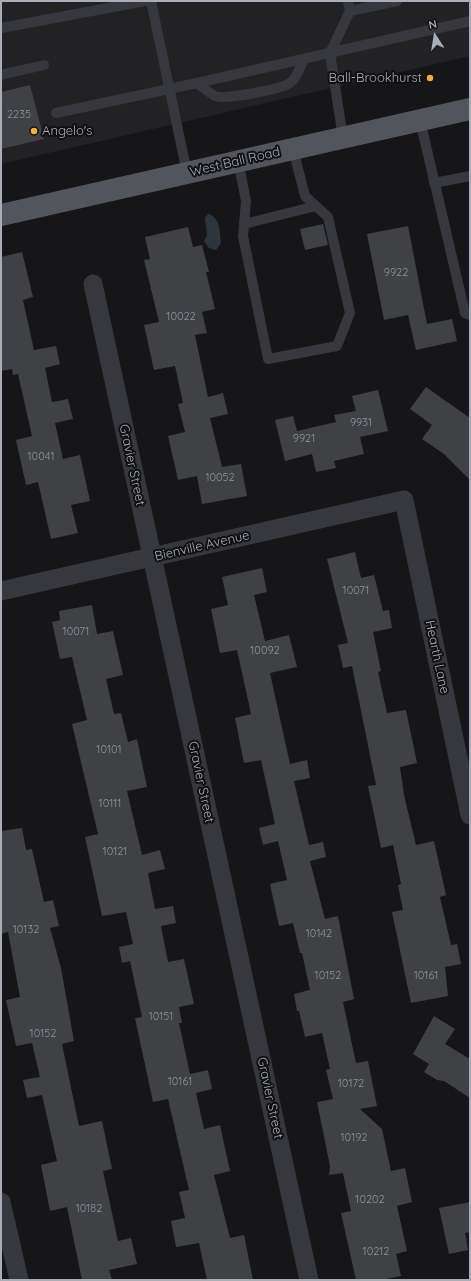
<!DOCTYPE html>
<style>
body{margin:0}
#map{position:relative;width:471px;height:1281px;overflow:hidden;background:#161618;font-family:Quicksand,sans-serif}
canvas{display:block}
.frame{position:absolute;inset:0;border:2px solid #a8adb8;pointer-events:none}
.north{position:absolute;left:415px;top:16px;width:40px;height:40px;-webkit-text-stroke:3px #111113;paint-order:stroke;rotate:348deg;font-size:11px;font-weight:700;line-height:16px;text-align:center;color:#a8adb8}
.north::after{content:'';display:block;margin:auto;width:14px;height:18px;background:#a8adb8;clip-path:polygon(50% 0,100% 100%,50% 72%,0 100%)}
</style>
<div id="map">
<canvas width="471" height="1281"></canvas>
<div class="frame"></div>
<div class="north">N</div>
</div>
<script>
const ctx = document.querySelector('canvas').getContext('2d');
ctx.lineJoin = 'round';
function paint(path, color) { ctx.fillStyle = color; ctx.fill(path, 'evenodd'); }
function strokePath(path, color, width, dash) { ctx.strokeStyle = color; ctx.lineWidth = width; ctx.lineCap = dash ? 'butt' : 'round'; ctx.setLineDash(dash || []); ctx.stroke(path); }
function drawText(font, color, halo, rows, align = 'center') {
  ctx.font = font + ' Quicksand,sans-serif'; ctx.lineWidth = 4; ctx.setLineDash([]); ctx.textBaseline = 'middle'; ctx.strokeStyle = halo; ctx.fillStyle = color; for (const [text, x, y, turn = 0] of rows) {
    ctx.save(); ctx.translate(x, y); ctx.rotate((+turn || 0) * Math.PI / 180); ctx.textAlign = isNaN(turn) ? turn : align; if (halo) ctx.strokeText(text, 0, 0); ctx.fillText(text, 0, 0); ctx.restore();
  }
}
paint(new Path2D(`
 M 1,1 L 470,1 L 470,56 L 1,164 Z`), '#222225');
paint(new Path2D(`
 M 208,214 C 220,216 220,234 221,243 L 216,250 L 209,248 L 204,241 L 207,235 L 205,218 Z`), '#2c353c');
paint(new Path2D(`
 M 30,85 L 44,139 L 1,149 L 1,92 Z
 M 323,224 L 328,245 L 305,250 L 300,229 Z
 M 408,226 L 427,324 L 452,319 L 457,341 L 416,350 L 408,315 L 384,320 L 367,234 Z
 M 188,227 L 193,247 L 202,245 L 209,272 L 206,272 L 215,309 L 202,312 L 207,333 L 195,335 L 208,397 L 223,393 L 228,414 L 210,418 L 222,467 L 241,464 L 247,496 L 202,504 L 197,476 L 178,480 L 168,436 L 185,432 L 178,404 L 183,403 L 175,366 L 154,370 L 144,325 L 159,322 L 144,260 L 150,259 L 145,237 Z
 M 22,252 L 33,297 L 23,300 L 34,350 L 56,346 L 60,364 L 45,368 L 52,402 L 68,399 L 73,419 L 55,423 L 63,459 L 80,455 L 90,501 L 71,505 L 78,533 L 51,539 L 38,482 L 26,485 L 16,440 L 32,436 L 18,374 L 13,375 L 12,369 L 1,371 L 1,257 Z
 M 426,387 L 470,418 L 470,480 L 444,454 L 422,439 L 432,425 L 410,409 Z
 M 378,390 L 388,431 L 360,437 L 364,454 L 334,461 L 336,468 L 316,472 L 312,454 L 285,461 L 275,420 L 293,416 L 297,431 L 336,422 L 334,415 L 356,411 L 352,396 Z
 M 355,552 L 361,578 L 374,575 L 383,611 L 389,610 L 392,628 L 373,632 L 381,671 L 378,672 L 387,713 L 406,710 L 417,763 L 400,767 L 404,795 L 416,845 L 434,841 L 446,895 L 440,897 L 451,945 L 457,944 L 461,964 L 445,967 L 448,996 L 411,1003 L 392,912 L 403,910 L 398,885 L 401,884 L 393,845 L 381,848 L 368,786 L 376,785 L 352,666 L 343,668 L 338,645 L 348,643 L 327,559 Z
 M 262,568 L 267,592 L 254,595 L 265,641 L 289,635 L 297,667 L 270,673 L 290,764 L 307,760 L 310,778 L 294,781 L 309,845 L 323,842 L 326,857 L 310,861 L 325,919 L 338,916 L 354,999 L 343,1002 L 356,1063 L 368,1061 L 377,1106 L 360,1109 L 382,1129 L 391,1171 L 405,1168 L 412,1202 L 397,1206 L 407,1251 L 396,1254 L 401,1276 L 380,1280 L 356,1280 L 341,1213 L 351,1211 L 343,1173 L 329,1175 L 330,1166 L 317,1102 L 333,1099 L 326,1070 L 330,1069 L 322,1033 L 305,1037 L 299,1011 L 297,1011 L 294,994 L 310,990 L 302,953 L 300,953 L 293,923 L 279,926 L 270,884 L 287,880 L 278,841 L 263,845 L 259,828 L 275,824 L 261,760 L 244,763 L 235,718 L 251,714 L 245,686 L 237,650 L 220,653 L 211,609 L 228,605 L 222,577 Z
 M 92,605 L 97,634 L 113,631 L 123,675 L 106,679 L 114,714 L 121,713 L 128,742 L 137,739 L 147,787 L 127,791 L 142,855 L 160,850 L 165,869 L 148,873 L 155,909 L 173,906 L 176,923 L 161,926 L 168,962 L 184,959 L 194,1004 L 179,1007 L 182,1023 L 179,1023 L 190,1074 L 208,1070 L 212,1089 L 196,1093 L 204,1129 L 220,1125 L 230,1171 L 214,1175 L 230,1238 L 244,1235 L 253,1280 L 207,1280 L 199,1243 L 176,1247 L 171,1221 L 185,1218 L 179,1192 L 189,1190 L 168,1099 L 153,1102 L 135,1018 L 142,1017 L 130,961 L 122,963 L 119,947 L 133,944 L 126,912 L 102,916 L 85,837 L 98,834 L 72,724 L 87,720 L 72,657 L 60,659 L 52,622 L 60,620 L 59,611 Z
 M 22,828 L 26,850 L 32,849 L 44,902 L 53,900 L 59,926 L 50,928 L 61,968 L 74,1041 L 62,1044 L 79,1126 L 102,1121 L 112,1169 L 103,1171 L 118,1241 L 131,1238 L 137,1264 L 109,1270 L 112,1280 L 82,1280 L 67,1207 L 50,1211 L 41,1165 L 57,1161 L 42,1095 L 27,1098 L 23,1080 L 40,1077 L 32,1043 L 16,1046 L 6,1000 L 20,997 L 8,932 L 1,934 L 1,831 Z
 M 434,1016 L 455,1029 L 445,1044 L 470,1059 L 470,1098 L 444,1081 L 437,1080 L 424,1072 L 429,1064 L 413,1054 Z
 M 470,1202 L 470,1232 L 465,1233 L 468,1250 L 449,1254 L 439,1208 Z`), '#404145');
strokePath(new Path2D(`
 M 151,1 L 187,173
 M 350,11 L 397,1
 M 1,28 L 145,1
 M 1,75 L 44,65
 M 197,83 C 203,87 209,93 215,96 C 224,100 282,89 290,83 C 297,78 300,67 304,59
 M 56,113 L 197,83 L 470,21
 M 420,120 L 465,313 L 470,315
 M 343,138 L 330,53 L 350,11 L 348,1
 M 238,161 L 246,201 L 243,236 L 268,359 L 337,346 L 350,313 L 328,217 L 305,196 L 293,149
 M 434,183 L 470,176
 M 244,224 L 316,206`), '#37383d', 10);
strokePath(new Path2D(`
 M 93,284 L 309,1280
 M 1,591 L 404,500 L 470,815
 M 1,1202 L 19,1280`), '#37383d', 19);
strokePath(new Path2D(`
 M 1,215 L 470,109`), '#53555c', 22);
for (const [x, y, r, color] of [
 [430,78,4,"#f2b134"],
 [34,131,4,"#f2b134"]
]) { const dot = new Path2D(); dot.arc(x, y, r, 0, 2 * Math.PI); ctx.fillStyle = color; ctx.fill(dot); strokePath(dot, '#111113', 1.5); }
drawText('11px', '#8e929b', null, [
 ["2235",19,115],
 ["9922",396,273],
 ["10022",181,317],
 ["9931",361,423],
 ["9921",304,439],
 ["10041",41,457],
 ["10052",220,478],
 ["10071",356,591],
 ["10071",76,632],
 ["10092",265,651],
 ["10101",109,750],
 ["10111",110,804],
 ["10121",115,852],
 ["10132",26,930],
 ["10142",319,934],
 ["10152",328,976],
 ["10161",426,976],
 ["10151",161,1017],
 ["10152",43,1034],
 ["10161",180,1082],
 ["10172",351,1084],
 ["10192",354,1138],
 ["10202",370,1200],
 ["10182",89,1209],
 ["10212",376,1252]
]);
drawText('13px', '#a8adb8', '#111113', [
 ["Ball-Brookhurst",422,78],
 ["Angelo's",42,131,"left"]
], 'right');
drawText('13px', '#a8adb8', '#111113', [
 ["West Ball Road",235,162,-13],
 ["Gravier Street",132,465,78],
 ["Bienville Avenue",202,546,-13],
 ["Hearth Lane",437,657,78],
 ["Gravier Street",201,782,78],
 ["Gravier Street",270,1098,78]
]);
</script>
